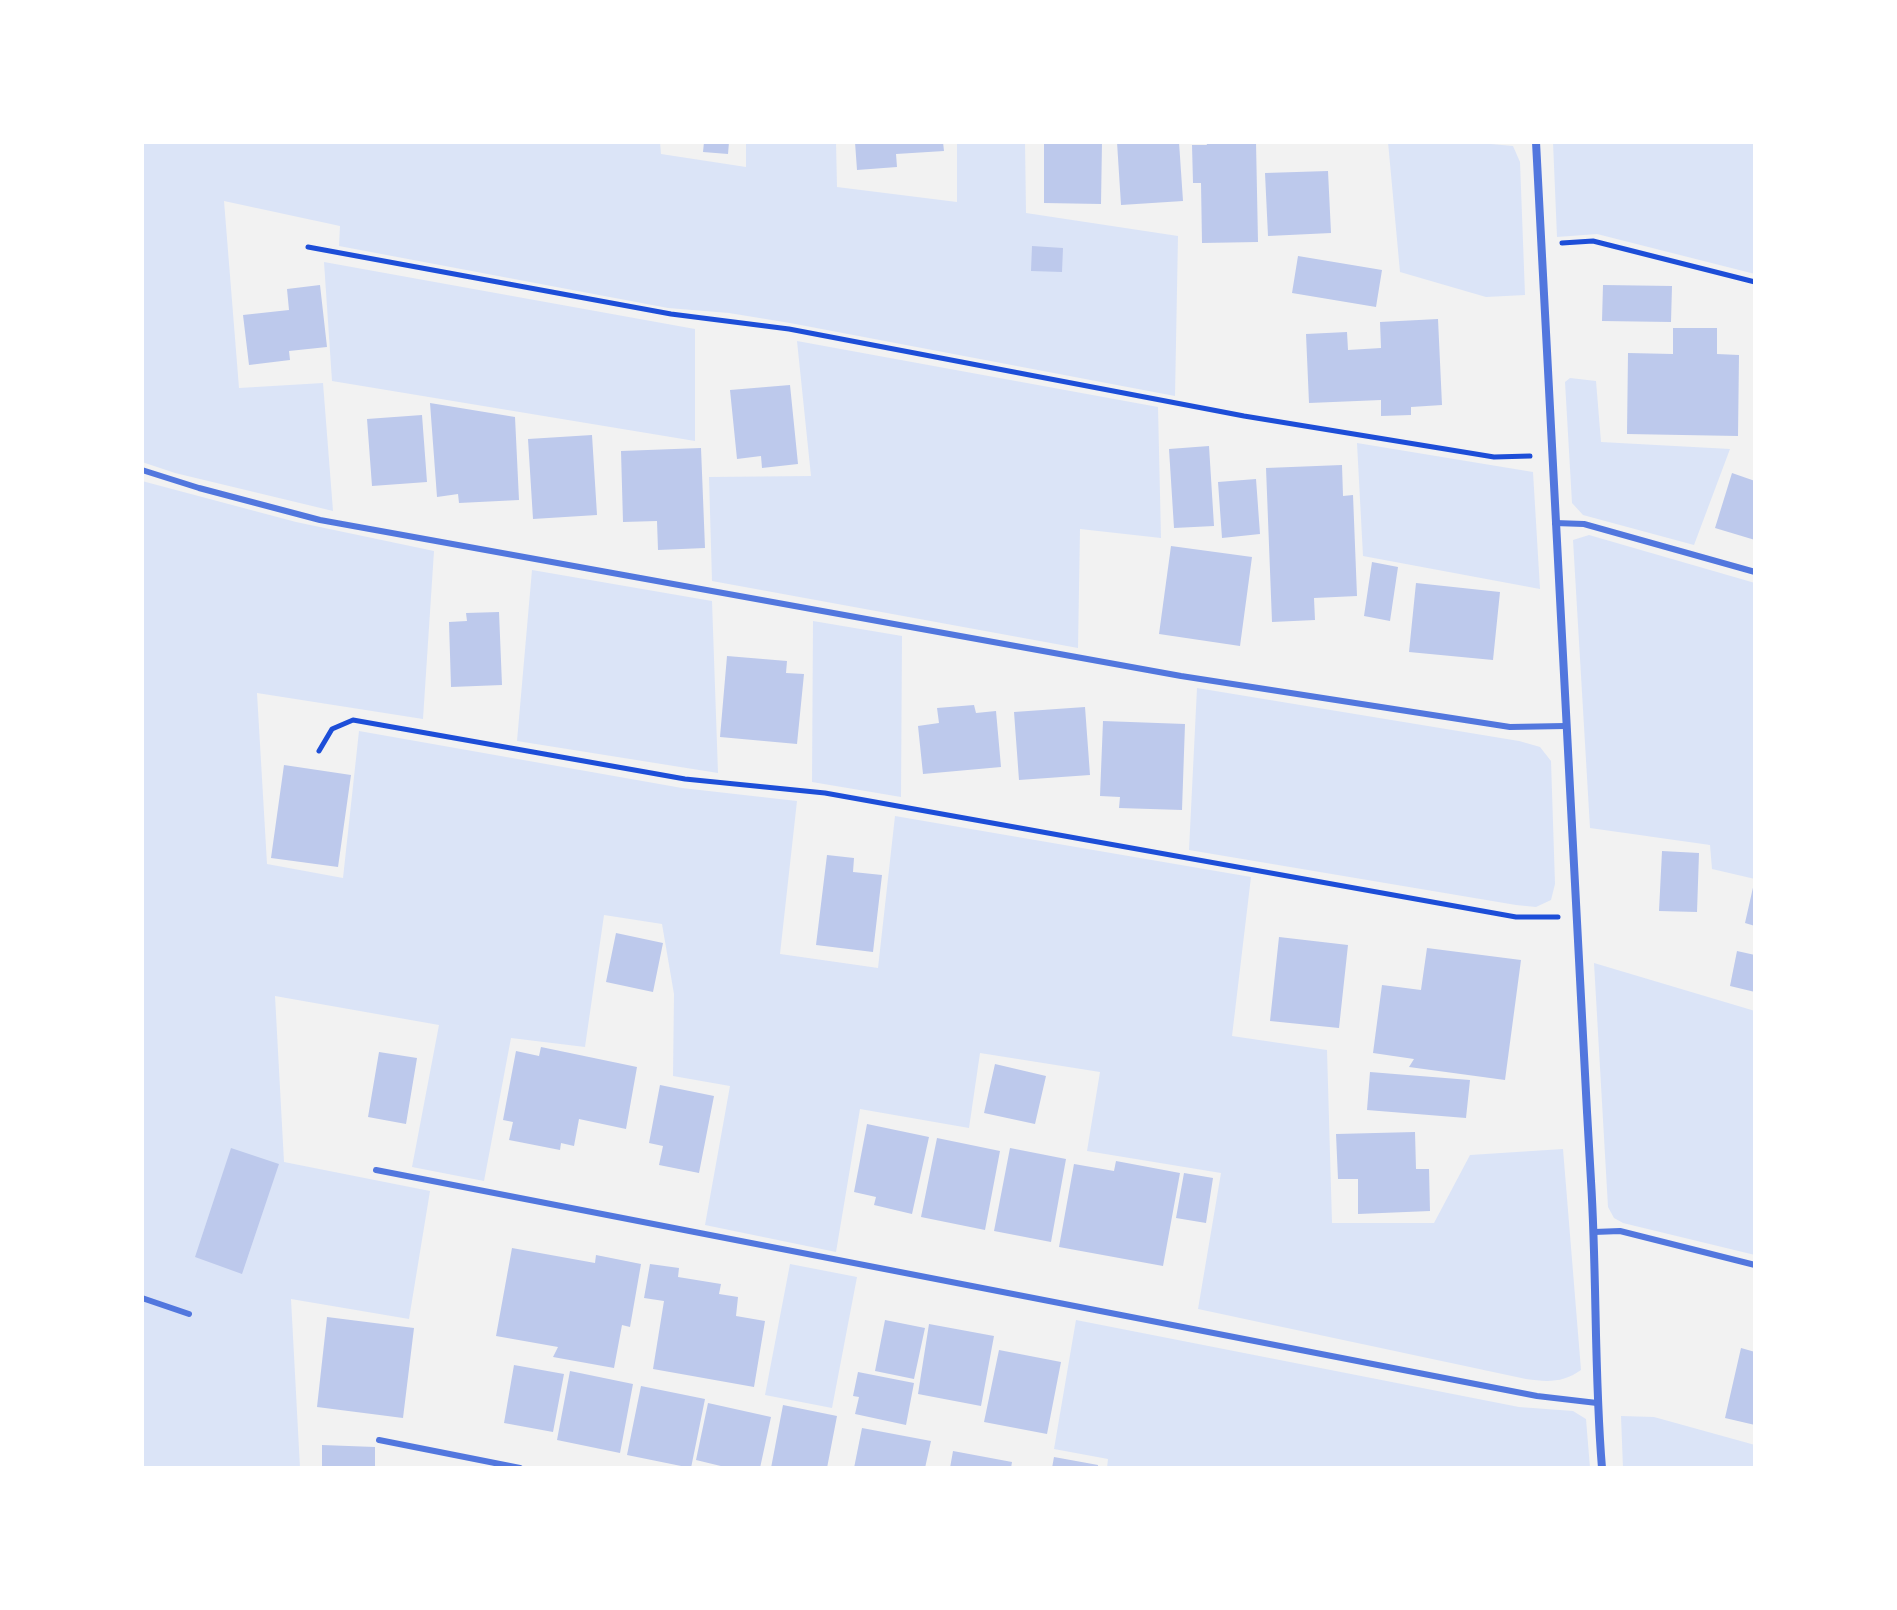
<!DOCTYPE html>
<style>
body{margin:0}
#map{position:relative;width:1897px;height:1610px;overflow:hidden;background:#f2f2f2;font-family:Karla,sans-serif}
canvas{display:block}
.frame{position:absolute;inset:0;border:144px solid #fff;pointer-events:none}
</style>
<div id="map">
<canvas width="1897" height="1610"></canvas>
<div class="frame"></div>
</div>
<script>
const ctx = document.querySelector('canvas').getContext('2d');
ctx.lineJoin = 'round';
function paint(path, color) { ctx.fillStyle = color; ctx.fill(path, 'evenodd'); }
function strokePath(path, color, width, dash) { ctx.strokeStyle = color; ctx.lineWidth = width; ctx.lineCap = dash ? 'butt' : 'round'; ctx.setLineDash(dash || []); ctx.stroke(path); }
paint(new Path2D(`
 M 142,142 L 660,142 L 661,154 L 746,167 L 746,142 L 836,142 L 837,187 L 957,202 L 957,142 L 1025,142 L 1026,213 L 1178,236 L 1175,396 L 790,323 L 729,313 L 668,308 L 339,246 L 340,226 L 224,201 L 239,388 L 323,383 L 333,511 L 175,473 L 142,462 Z
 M 1388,142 L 1469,142 L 1513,146 L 1520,162 L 1525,295 L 1486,297 L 1400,272 Z
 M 1553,142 L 1755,142 L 1755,274 L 1597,234 L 1557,237 Z
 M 324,262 L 695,329 L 695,441 L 332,381 Z
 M 797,341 L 1158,407 L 1161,538 L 1080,529 L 1078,648 L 712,581 L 709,477 L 811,476 Z
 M 1570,378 L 1596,381 L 1601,442 L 1730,449 L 1694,545 L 1583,515 L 1572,503 L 1565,382 Z
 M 1357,443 L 1533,472 L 1540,589 L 1363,556 Z
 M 142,481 L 296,522 L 434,551 L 423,719 L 257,693 L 267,864 L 343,878 L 359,731 L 682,788 L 797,801 L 780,954 L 878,968 L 895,816 L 1251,877 L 1232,1036 L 1327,1050 L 1332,1223 L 1434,1223 L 1470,1155 L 1563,1149 L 1581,1370 C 1563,1383 1547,1382 1526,1379 L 1198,1309 L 1221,1173 L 1087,1151 L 1100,1072 L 980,1053 L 969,1128 L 860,1109 L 836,1252 L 705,1225 L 730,1086 L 673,1076 L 674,994 L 662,924 L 604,915 L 585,1047 L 511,1038 L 484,1181 L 412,1167 L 439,1025 L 275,996 L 284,1162 L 430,1191 L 409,1319 L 291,1299 L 300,1468 L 142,1468 Z
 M 1589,535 L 1755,583 L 1755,879 L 1712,869 L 1710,845 L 1590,828 L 1573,540 Z
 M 532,570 L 712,601 L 718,773 L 517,741 Z
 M 813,621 L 902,636 L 901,797 L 812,782 Z
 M 1197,688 L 1519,741 L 1540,747 L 1551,761 L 1555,884 L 1551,900 L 1536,907 L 1516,905 L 1189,850 Z
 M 1594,963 L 1755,1011 L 1755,1255 L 1623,1223 L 1614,1218 L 1608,1207 Z
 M 790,1264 L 857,1277 L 832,1408 L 765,1395 Z
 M 1076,1320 L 1519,1407 L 1573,1411 L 1586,1419 L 1590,1468 L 1107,1468 L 1108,1459 L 1054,1449 Z
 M 1621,1416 L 1654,1417 L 1755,1445 L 1755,1468 L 1623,1468 Z`), '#dbe4f7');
paint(new Path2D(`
 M 704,142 L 729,142 L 728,154 L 703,152 Z
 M 855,142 L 943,142 L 944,151 L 896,154 L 897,167 L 857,170 Z
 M 1044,142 L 1102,142 L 1101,204 L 1044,203 Z
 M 1117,142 L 1179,142 L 1183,201 L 1121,205 Z
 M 1206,142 L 1256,142 L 1258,242 L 1202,243 L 1201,183 L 1193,183 L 1192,145 L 1207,145 Z
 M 1328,171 L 1331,233 L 1268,236 L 1265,173 Z
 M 1032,246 L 1063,248 L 1062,272 L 1031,271 Z
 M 1298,256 L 1382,270 L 1376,307 L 1292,293 Z
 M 320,285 L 327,347 L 289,351 L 290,360 L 249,365 L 243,315 L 289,310 L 287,289 Z
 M 1603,285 L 1672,286 L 1671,322 L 1602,321 Z
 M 1438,319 L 1442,405 L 1411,407 L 1411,415 L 1381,416 L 1381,400 L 1309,403 L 1306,334 L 1347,332 L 1348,350 L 1381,348 L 1380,322 Z
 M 1673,328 L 1717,328 L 1717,354 L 1739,355 L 1738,436 L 1627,434 L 1628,353 L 1673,354 Z
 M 790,385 L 798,464 L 762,468 L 761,456 L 737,459 L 730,390 Z
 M 430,403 L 515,417 L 519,500 L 459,503 L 458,494 L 437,497 Z
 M 422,415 L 427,482 L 372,486 L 367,419 Z
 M 592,435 L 597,515 L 533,519 L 528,439 Z
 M 1209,446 L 1214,526 L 1174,528 L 1169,449 Z
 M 701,448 L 705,548 L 658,550 L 657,521 L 623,522 L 621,451 Z
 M 1342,465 L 1343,496 L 1353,495 L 1357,596 L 1314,598 L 1315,620 L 1272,622 L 1266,468 Z
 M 1732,473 L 1755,481 L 1755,540 L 1715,528 Z
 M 1256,479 L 1260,534 L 1222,538 L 1218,482 Z
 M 1171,546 L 1252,557 L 1240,646 L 1159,634 Z
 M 1372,562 L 1398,567 L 1390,621 L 1364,616 Z
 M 1416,583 L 1500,592 L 1493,660 L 1409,652 Z
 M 499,612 L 502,685 L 451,687 L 449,622 L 467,621 L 466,613 Z
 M 727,656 L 787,661 L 786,673 L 804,674 L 797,744 L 720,737 Z
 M 974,705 L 976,713 L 996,711 L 1001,767 L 923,774 L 918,726 L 939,723 L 937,708 Z
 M 1085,707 L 1090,775 L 1019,780 L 1014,712 Z
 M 1103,721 L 1185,724 L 1182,810 L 1119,808 L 1120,797 L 1100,796 Z
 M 284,765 L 351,775 L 338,867 L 271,858 Z
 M 1662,851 L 1699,853 L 1697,912 L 1659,911 Z
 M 827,855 L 854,858 L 853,872 L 882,875 L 873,952 L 816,945 Z
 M 1754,883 L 1755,883 L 1755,926 L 1745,923 Z
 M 616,933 L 663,943 L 653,992 L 606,982 Z
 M 1279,937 L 1348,945 L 1339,1028 L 1270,1021 Z
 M 1427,948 L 1521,960 L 1505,1080 L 1409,1067 L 1414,1059 L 1373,1053 L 1382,985 L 1421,990 Z
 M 1737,951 L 1755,955 L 1755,992 L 1730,986 Z
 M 541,1047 L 637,1067 L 626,1129 L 579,1119 L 574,1146 L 561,1143 L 560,1150 L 509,1140 L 513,1122 L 503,1120 L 516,1051 L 539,1056 Z
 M 379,1052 L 417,1058 L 406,1124 L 368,1117 Z
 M 995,1064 L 1046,1076 L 1035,1124 L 984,1113 Z
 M 1370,1072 L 1470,1080 L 1466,1118 L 1367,1110 Z
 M 660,1085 L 714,1096 L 699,1173 L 659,1165 L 663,1146 L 649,1143 Z
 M 867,1124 L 929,1137 L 912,1214 L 874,1205 L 876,1197 L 854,1192 Z
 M 1415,1132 L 1416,1169 L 1429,1169 L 1430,1211 L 1358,1214 L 1358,1179 L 1338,1179 L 1336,1134 Z
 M 937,1138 L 1000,1151 L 985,1230 L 921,1217 Z
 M 231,1148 L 279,1164 L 242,1274 L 195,1257 Z
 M 1010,1148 L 1066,1159 L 1051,1242 L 994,1231 Z
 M 1116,1161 L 1180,1173 L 1163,1266 L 1059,1247 L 1074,1164 L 1114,1171 Z
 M 1184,1173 L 1213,1178 L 1206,1223 L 1176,1218 Z
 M 512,1248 L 595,1263 L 596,1255 L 641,1264 L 630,1327 L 622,1325 L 614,1368 L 553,1357 L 558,1347 L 496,1336 Z
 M 650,1264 L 679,1268 L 678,1277 L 721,1284 L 719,1294 L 738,1297 L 736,1316 L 765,1321 L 754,1387 L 653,1369 L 664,1301 L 644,1298 Z
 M 327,1317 L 414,1328 L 403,1418 L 317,1407 Z
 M 885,1320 L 925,1328 L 914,1379 L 875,1371 Z
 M 929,1324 L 994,1336 L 981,1406 L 918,1394 Z
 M 1741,1348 L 1755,1352 L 1755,1425 L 1725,1418 Z
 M 999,1350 L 1061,1362 L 1047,1434 L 984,1422 Z
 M 514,1365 L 564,1374 L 553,1432 L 504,1423 Z
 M 570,1371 L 633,1384 L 620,1453 L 557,1440 Z
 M 858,1372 L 914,1383 L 906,1425 L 855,1414 L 859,1397 L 853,1396 Z
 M 641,1386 L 705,1399 L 691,1468 L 627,1455 Z
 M 708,1403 L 771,1417 L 760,1468 L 729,1468 L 696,1460 Z
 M 783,1405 L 837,1416 L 827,1468 L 771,1468 Z
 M 862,1428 L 931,1441 L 925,1468 L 854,1468 Z
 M 322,1445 L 375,1447 L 375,1468 L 322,1468 Z
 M 953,1451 L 1012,1462 L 1011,1468 L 950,1468 Z
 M 1054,1457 L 1098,1465 L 1098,1468 L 1052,1468 Z`), '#bdc9ec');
strokePath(new Path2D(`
 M 1562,243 L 1593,241 L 1755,282
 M 308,247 L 671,314 L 789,329 L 1244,416 L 1494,457 L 1530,456
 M 319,751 L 332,729 L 353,720 L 685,779 L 825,793 L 1516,917 L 1558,917`), '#1d4ed8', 5);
strokePath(new Path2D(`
 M 142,470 L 199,488 L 320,520 L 1181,676 L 1510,727 L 1565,726
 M 1555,523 L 1584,524 L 1755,572
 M 376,1170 L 1537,1396 L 1597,1403
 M 1594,1232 L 1620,1231 L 1755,1265
 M 142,1298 L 189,1314
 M 379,1440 L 520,1468`), '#5277de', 6);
strokePath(new Path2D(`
 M 1536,142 C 1552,489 1571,835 1591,1181 C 1597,1277 1594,1373 1602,1468`), '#5277de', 8);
</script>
